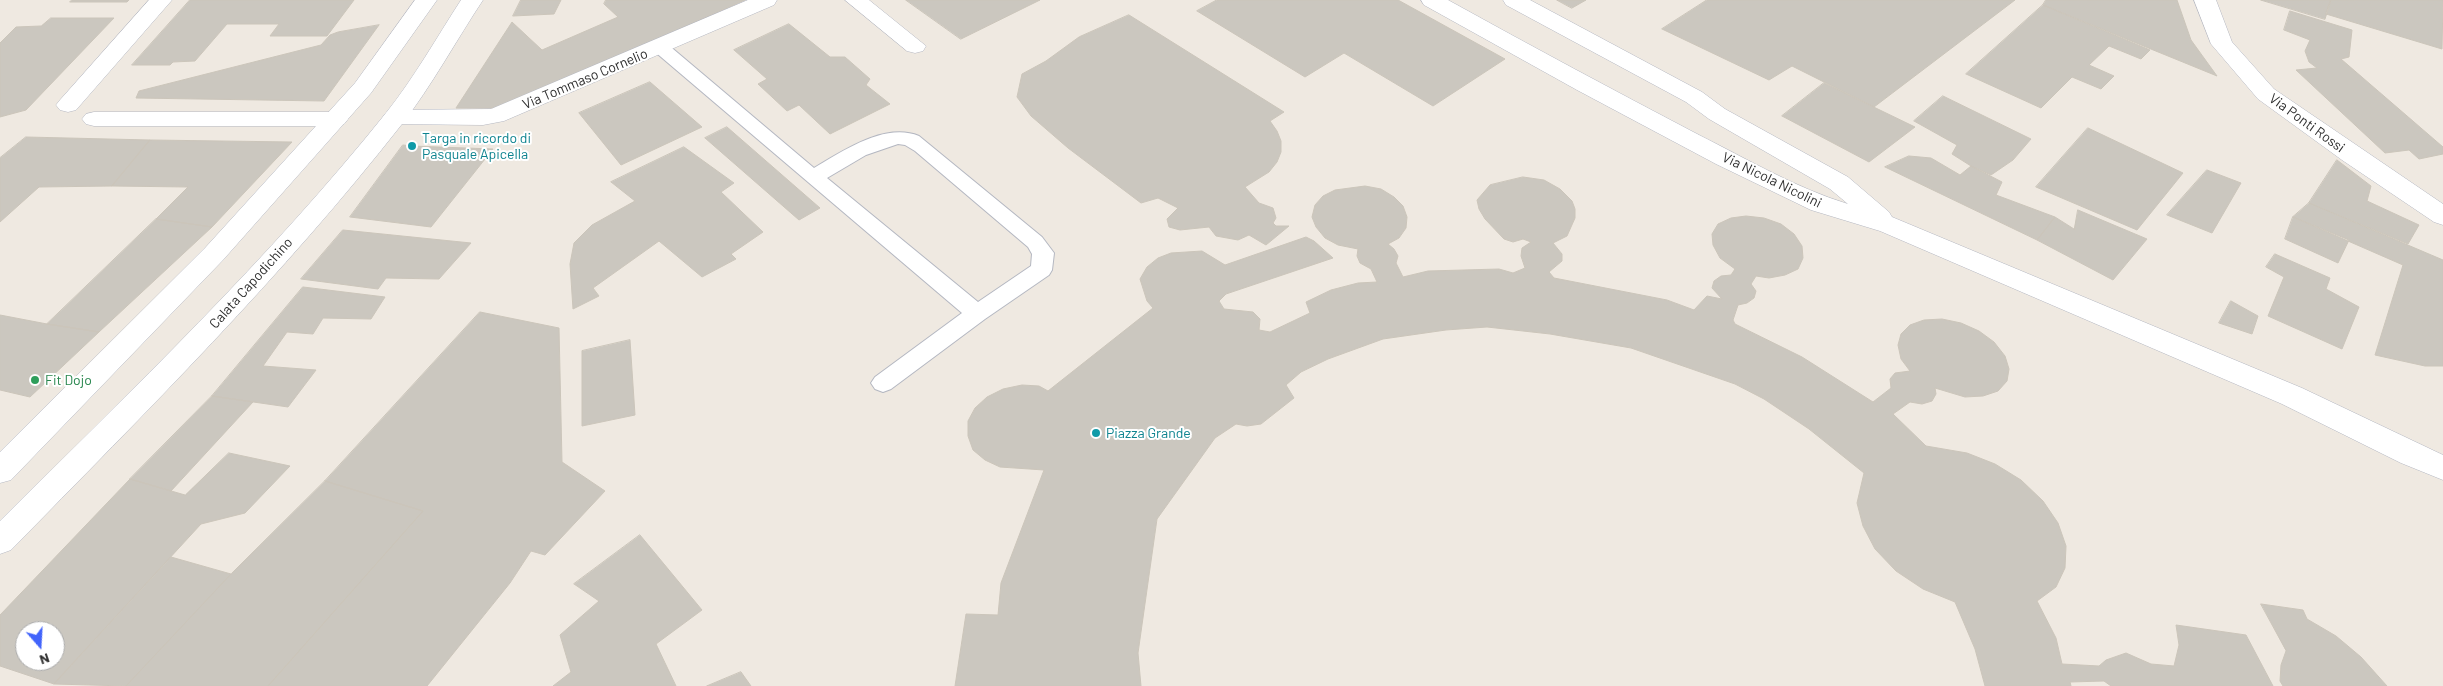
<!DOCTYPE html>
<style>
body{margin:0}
#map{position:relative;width:2443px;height:686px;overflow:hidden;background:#efe9e1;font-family:Barlow,sans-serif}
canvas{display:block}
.north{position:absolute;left:15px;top:621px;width:50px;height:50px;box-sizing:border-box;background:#fff;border:1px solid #ababab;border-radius:50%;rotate:161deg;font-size:14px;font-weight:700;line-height:20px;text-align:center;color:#2e2e2e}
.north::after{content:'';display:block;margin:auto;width:18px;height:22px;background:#4264fb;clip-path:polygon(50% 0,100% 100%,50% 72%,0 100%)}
</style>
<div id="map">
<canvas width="2443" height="686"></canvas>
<div class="north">N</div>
</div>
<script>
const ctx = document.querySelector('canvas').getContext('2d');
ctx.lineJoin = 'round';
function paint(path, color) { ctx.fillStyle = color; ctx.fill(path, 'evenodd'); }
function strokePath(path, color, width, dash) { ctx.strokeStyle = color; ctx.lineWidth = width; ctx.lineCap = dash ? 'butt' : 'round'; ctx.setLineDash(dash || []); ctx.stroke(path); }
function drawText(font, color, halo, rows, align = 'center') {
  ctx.font = font + ' Barlow,sans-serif'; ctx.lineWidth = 4; ctx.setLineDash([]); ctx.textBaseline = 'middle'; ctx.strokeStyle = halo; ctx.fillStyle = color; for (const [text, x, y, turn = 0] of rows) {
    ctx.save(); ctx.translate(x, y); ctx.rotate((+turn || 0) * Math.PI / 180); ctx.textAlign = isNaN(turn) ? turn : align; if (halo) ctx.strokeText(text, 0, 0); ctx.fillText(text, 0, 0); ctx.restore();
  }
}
const building = new Path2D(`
 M 72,0 L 129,0 L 127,2 L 70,2 Z
 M 190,0 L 354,0 L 327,36 L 270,36 L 279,24 L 227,24 L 195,61 L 173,62 L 170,65 L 132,65 Z
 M 521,0 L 561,0 L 554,14 L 513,16 Z
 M 606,0 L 745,0 L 500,108 L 456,108 L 512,22 L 542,50 L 618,17 L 604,4 Z
 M 906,0 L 1040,0 L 961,39 Z
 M 1217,0 L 1398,0 L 1505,59 L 1433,106 L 1344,53 L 1305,77 L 1197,11 Z
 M 1557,0 L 1586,0 L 1572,8 Z
 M 1707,0 L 2015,0 L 1874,107 L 1792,66 L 1769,80 L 1662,29 Z
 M 2046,0 L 2177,0 L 2191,40 L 2217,76 L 2043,5 Z
 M 2261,0 L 2331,0 L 2325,19 Z
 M 2331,0 L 2443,0 L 2442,49 L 2326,14 Z
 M 2043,5 L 2150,50 L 2141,59 L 2109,46 L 2089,65 L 2114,76 L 2101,89 L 2072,77 L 2041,108 L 1966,74 Z
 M 2290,11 L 2352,30 L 2349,57 L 2341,59 L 2443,147 L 2443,154 L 2419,159 L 2409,150 L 2385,153 L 2296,70 L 2317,68 L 2309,62 L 2305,51 L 2310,40 L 2284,30 Z
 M 1129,15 L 1284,112 L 1270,121 L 1277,131 L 1281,141 L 1281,152 L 1277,162 L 1269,172 L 1245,187 L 1259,203 L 1273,208 L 1276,218 L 1273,223 L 1276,226 L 1289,226 L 1266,245 L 1249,235 L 1238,240 L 1216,236 L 1209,227 L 1180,230 L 1169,227 L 1167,219 L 1178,208 L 1158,198 L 1141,203 L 1068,148 L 1031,116 L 1017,97 L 1022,74 L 1046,61 L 1079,37 Z
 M 51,18 L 114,18 L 26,110 L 0,117 L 0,43 L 16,27 L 41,26 Z
 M 789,24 L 830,57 L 845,57 L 870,79 L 866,85 L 890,104 L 830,134 L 799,105 L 787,111 L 758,84 L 767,79 L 734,50 Z
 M 379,25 L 324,101 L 136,98 L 139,91 L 321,45 L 330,35 L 338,32 Z
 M 650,82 L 702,127 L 621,165 L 579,113 Z
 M 1824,83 L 1915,127 L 1869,162 L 1782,116 Z
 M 1943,96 L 2031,139 L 2013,160 L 1991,175 L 1971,166 L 1952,154 L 1957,145 L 1914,121 Z
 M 727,127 L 820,208 L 799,220 L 705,138 Z
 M 2088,128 L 2183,173 L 2137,230 L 2036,187 Z
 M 26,137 L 150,140 L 112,186 L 39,187 L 0,222 L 0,158 Z
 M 150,140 L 292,142 L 212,227 L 156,219 L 188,187 L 112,186 Z
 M 403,145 L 412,146 L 493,149 L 431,227 L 350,217 Z
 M 684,147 L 734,183 L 721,192 L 763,232 L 731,254 L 736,259 L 702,277 L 659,241 L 593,288 L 599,296 L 573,309 L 570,264 L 574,243 L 592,225 L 635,201 L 611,182 Z
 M 1909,156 L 1931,158 L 1960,175 L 1971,166 L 2002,182 L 1996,195 L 2055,217 L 2037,240 L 1885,167 Z
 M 2337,160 L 2371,186 L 2367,201 L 2419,225 L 2408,244 L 2309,203 Z
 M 2207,170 L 2241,183 L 2212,233 L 2167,215 Z
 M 1523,177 L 1544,180 L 1560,189 L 1572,201 L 1575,209 L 1575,218 L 1567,236 L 1553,243 L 1562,254 L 1562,261 L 1549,272 L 1554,278 L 1667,300 L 1694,310 L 1707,296 L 1722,299 L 1712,288 L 1714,281 L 1721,276 L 1731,275 L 1735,269 L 1720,258 L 1713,245 L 1712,234 L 1718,224 L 1731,218 L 1746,216 L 1764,218 L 1781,224 L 1794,234 L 1802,246 L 1803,258 L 1798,269 L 1785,275 L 1769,278 L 1756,276 L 1751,284 L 1756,291 L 1754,298 L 1747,303 L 1738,305 L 1733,320 L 1735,324 L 1802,357 L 1873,402 L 1891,388 L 1890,379 L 1895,373 L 1910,371 L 1901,359 L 1898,345 L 1901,334 L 1910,325 L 1924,320 L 1942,319 L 1961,323 L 1979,331 L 1994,342 L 2005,356 L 2009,369 L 2007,381 L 1998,391 L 1983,396 L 1965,397 L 1935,388 L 1936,394 L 1932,401 L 1922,404 L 1910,402 L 1893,414 L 1926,446 L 1967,453 L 1995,464 L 2021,480 L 2043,501 L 2058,523 L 2066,546 L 2065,568 L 2056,587 L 2037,601 L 2056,638 L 2062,664 L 2099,666 L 2106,660 L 2126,653 L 2151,664 L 2174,666 L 2179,645 L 2176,625 L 2246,635 L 2273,686 L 2111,686 L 2104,681 L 2070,682 L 2071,686 L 1985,686 L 1975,649 L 1955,602 L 1923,589 L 1896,571 L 1875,549 L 1863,526 L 1857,503 L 1864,473 L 1809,429 L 1764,399 L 1735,384 L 1631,348 L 1550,334 L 1487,327 L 1446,330 L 1383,339 L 1328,359 L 1301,372 L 1286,385 L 1294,398 L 1261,424 L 1247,426 L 1236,424 L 1215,438 L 1157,519 L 1138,653 L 1141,686 L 955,686 L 966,614 L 998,615 L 1001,583 L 1044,470 L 1000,467 L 985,460 L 973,450 L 968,436 L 968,421 L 975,408 L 987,397 L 1003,389 L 1022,385 L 1039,386 L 1048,391 L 1153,308 L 1147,301 L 1140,279 L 1147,267 L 1158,258 L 1171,253 L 1202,251 L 1225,265 L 1306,237 L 1314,241 L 1333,258 L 1226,294 L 1219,301 L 1224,309 L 1253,312 L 1260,319 L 1259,330 L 1270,332 L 1310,313 L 1306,302 L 1331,290 L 1358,283 L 1377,282 L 1371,269 L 1360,263 L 1357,256 L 1358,249 L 1338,245 L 1325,238 L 1316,227 L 1312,217 L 1315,205 L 1323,196 L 1335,190 L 1365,186 L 1381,189 L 1394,197 L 1403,206 L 1407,217 L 1406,228 L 1399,238 L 1388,244 L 1394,249 L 1398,256 L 1396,263 L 1403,277 L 1428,271 L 1499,269 L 1513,273 L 1525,268 L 1521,256 L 1522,248 L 1531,242 L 1523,239 L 1513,242 L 1504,239 L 1485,219 L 1479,209 L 1477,200 L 1490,185 Z
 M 2309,203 L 2443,260 L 2443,366 L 2425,366 L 2375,355 L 2403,265 L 2293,217 Z
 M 2078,210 L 2147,239 L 2113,280 L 2037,240 L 2055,217 L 2074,229 Z
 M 2293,217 L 2349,240 L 2338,263 L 2285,239 Z
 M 156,219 L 212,227 L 99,332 L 47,324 Z
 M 343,230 L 471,243 L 439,279 L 386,278 L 378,289 L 301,279 Z
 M 2275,254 L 2330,278 L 2326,289 L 2359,307 L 2342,349 L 2268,316 L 2284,277 L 2266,267 Z
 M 303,287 L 385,297 L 371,319 L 323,318 L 313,334 L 287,332 L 263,366 L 316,370 L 288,407 L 212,396 Z
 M 2231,301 L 2258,316 L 2252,334 L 2219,323 Z
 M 480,312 L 559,328 L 562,462 L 605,491 L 545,555 L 531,551 L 510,583 L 427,686 L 268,686 L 423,511 L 325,481 Z
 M 0,315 L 47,324 L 99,332 L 30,397 L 0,390 Z
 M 630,340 L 635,415 L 582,426 L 582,351 Z
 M 212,396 L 253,402 L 171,491 L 130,479 Z
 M 229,453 L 290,466 L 245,513 L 201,524 L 54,684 L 0,666 L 0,615 L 130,479 L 185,495 ZM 25,631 L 55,631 L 55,661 L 25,661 Z
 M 325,481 L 423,511 L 268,686 L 126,686 L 231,574 Z
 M 640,535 L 702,610 L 656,644 L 676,686 L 553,686 L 571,672 L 560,635 L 599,601 L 574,584 Z
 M 171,557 L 231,574 L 126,686 L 54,684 Z
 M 2261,604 L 2303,610 L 2307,619 L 2336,636 L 2361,657 L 2387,686 L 2283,686 L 2280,681 L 2281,665 L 2286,651 Z
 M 741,672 L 751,686 L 707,686 Z`);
paint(building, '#cbc7bf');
strokePath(building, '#cbc5ba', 1);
const lane = new Path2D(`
 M 660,42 L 666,43 L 814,168 C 843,151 885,122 919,136 L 1042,237 L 1054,253 L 1052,270 L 1049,275 L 985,319 L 891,389 L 883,392 L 875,389 L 871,383 L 875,377 L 962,313 L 654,51 L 651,47 L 654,43 ZM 898,144 L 905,145 L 915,151 L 1028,247 L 1032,254 L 1031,266 L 978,302 L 827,178 L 866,155 Z`);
const street = new Path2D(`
 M 149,0 L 172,0 L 76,110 L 68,112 L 60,110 L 56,105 L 60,100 Z
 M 748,0 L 777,0 L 774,5 L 504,121 L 483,125 L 395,124 L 387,122 L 383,117 L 387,112 L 395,110 L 491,109 Z
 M 845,0 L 869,0 L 926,46 L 923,51 L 915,53 L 907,51 Z
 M 94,112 L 336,112 L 344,114 L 348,119 L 344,124 L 336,126 L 94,126 L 86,124 L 82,119 L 86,114 Z`);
const secondary = new Path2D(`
 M 415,0 L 437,0 L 371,93 L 223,260 L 11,480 L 0,483 L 0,452 L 205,248 L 355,83 Z
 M 461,0 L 483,0 C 457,39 431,87 402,124 C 283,276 146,412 11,550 L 0,554 L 0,521 C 133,389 269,259 386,113 C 414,78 437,37 461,0 Z
 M 1421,0 L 1448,0 C 1531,46 1615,91 1699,135 C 1747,159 1796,188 1848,204 L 1830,189 L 1709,119 L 1686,102 L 1506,5 L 1503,0 L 1530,0 L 1702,92 L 1725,109 L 1848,177 L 1889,212 L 1892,217 L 2302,388 L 2443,455 L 2443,480 L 2401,463 L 2282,404 L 1880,231 L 1811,210 L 1716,164 L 1577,90 L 1424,5 Z
 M 2194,0 L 2216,0 L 2232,42 L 2274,89 L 2443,204 L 2443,225 L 2434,222 L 2342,160 L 2258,99 L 2211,44 Z`);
strokePath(lane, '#b4b7c1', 2);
strokePath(street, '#b4b7c1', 1);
strokePath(secondary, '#b4b7c1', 1);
paint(lane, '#fff');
paint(street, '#fff');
paint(secondary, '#fff');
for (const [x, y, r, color] of [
 [412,146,5,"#0f9aa8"],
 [35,380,5,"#2e9e5b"],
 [1096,433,5,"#0f9aa8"]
]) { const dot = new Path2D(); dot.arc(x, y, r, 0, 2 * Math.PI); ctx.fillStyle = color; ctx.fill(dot); strokePath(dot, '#fff', 2); }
drawText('14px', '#2e2e2e', '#fff', [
 ["Via Tommaso Cornelio",585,79,-23],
 ["Via Ponti Rossi",2307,123,36],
 ["Via Nicola Nicolini",1772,180,26],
 ["Calata Capodichino",251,283,-48]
]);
drawText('14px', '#0d838f', '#fff', [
 ["Targa in ricordo di",422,138],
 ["Pasquale Apicella",422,154],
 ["Piazza Grande",1106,433]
], 'left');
drawText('14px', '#27864d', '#fff', [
 ["Fit Dojo",45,380]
], 'left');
</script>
